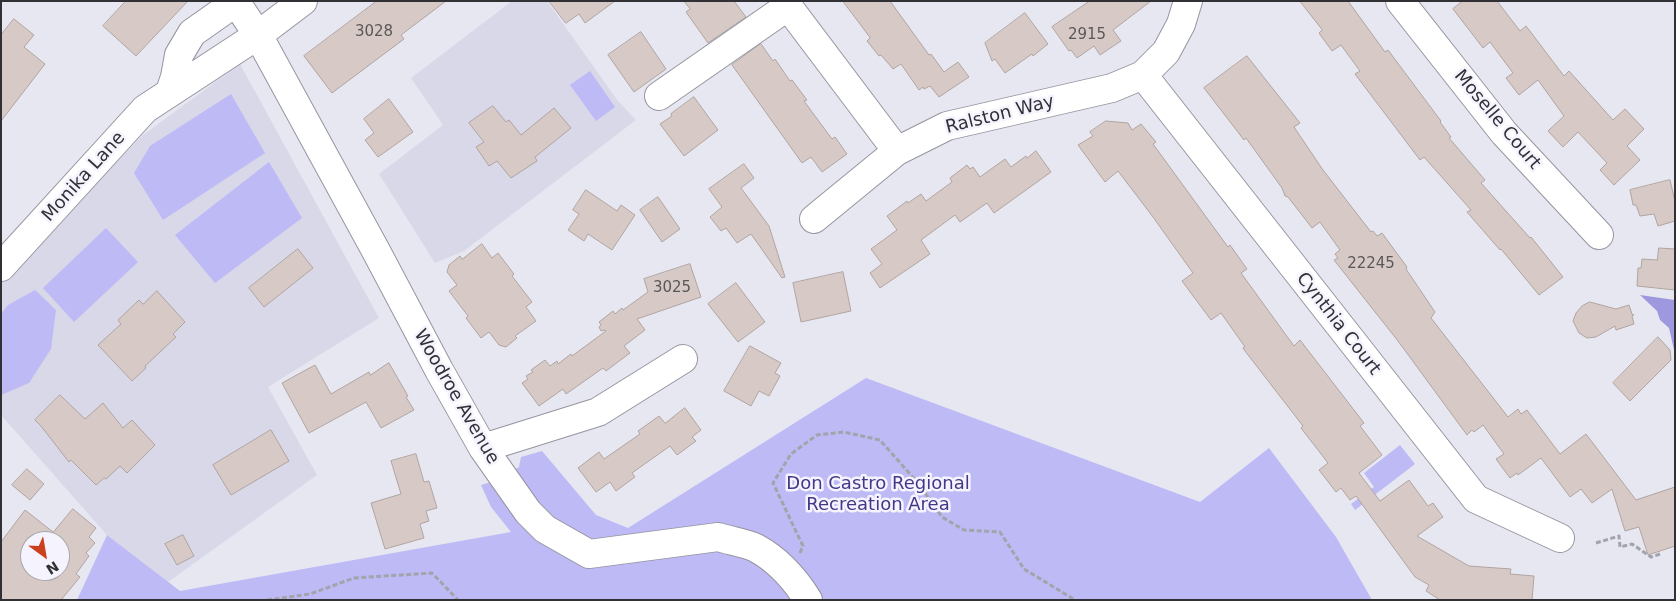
<!DOCTYPE html>
<style>
body{margin:0}
#map{position:relative;width:1676px;height:601px;overflow:hidden;background:#e7e7f2;font-family:"DejaVu Sans",sans-serif}
canvas{display:block}
.frame{position:absolute;inset:0;border:2px solid #313135;pointer-events:none}
.north{position:absolute;left:20px;top:531px;width:50px;height:50px;box-sizing:border-box;background:#f5f4fe;border:1px solid #a7a6ae;border-radius:50%;rotate:148deg;font-size:14px;font-weight:700;line-height:20px;text-align:center;color:#313135}
.north::after{content:'';display:block;margin:auto;width:18px;height:22px;background:#cb411e;clip-path:polygon(50% 0,100% 100%,50% 72%,0 100%)}
</style>
<div id="map">
<canvas width="1676" height="601"></canvas>
<div class="frame"></div>
<div class="north">N</div>
</div>
<script>
const ctx = document.querySelector('canvas').getContext('2d');
ctx.lineJoin = 'round';
function paint(path, color) { ctx.fillStyle = color; ctx.fill(path, 'evenodd'); }
function strokePath(path, color, width, dash) { ctx.strokeStyle = color; ctx.lineWidth = width; ctx.lineCap = dash ? 'butt' : 'round'; ctx.setLineDash(dash || []); ctx.stroke(path); }
function drawText(font, color, halo, rows, align = 'center') {
  ctx.font = font + ' "DejaVu Sans",sans-serif'; ctx.lineWidth = 5; ctx.setLineDash([]); ctx.textBaseline = 'middle'; ctx.strokeStyle = halo; ctx.fillStyle = color; for (const [text, x, y, turn = 0] of rows) {
    ctx.save(); ctx.translate(x, y); ctx.rotate((+turn || 0) * Math.PI / 180); ctx.textAlign = isNaN(turn) ? turn : align; if (halo) ctx.strokeText(text, 0, 0); ctx.fillText(text, 0, 0); ctx.restore();
  }
}
paint(new Path2D(`
 M 512,1 L 547,1 L 618,101 L 636,120 L 464,251 L 435,263 L 379,174 L 443,125 L 411,78 Z
 M 240,64 L 379,318 L 268,387 L 317,475 L 168,582 L 107,535 L 1,415 L 1,281 L 143,135 Z`), '#d8d8e9');
paint(new Path2D(`
 M 590,71 L 615,107 L 596,121 L 570,85 Z
 M 231,94 L 265,153 L 163,220 L 134,173 L 150,146 Z
 M 269,162 L 302,218 L 215,283 L 175,235 Z
 M 106,228 L 138,262 L 74,322 L 43,288 Z
 M 35,290 L 56,310 L 51,349 L 29,383 L 1,395 L 1,314 L 8,305 Z
 M 866,378 L 1200,502 L 1269,448 L 1336,537 L 1372,600 L 77,600 L 107,535 L 180,591 L 511,532 L 491,507 L 481,485 L 498,480 L 519,467 L 521,457 L 542,451 L 596,515 L 628,528 Z
 M 1400,445 L 1415,464 L 1355,510 L 1351,504 L 1374,487 L 1364,473 Z`), '#bdbaf6');
paint(new Path2D(`
 M 1640,295 L 1675,300 L 1675,354 L 1669,328 L 1660,320 L 1657,311 Z`), '#9e99de');
const building = new Path2D(`
 M 126,1 L 188,1 L 136,56 L 103,26 Z
 M 377,1 L 446,1 L 401,35 L 404,39 L 332,93 L 304,56 Z
 M 549,1 L 615,1 L 585,23 L 579,14 L 566,23 Z
 M 684,1 L 734,1 L 746,17 L 708,43 L 686,12 L 690,9 Z
 M 843,1 L 890,1 L 929,55 L 931,54 L 944,72 L 958,62 L 969,77 L 939,97 L 930,86 L 924,89 L 923,87 L 919,90 L 901,64 L 893,69 L 881,55 L 879,56 L 867,41 L 870,38 Z
 M 1090,1 L 1151,1 L 1113,30 L 1121,41 L 1100,55 L 1094,46 L 1077,58 L 1071,50 L 1069,51 L 1052,27 Z
 M 1300,1 L 1348,1 L 1385,52 L 1388,50 L 1441,121 L 1440,122 L 1451,137 L 1449,138 L 1485,180 L 1481,183 L 1530,238 L 1531,237 L 1563,277 L 1539,295 L 1501,249 L 1500,250 L 1467,212 L 1471,210 L 1424,157 L 1420,160 L 1355,74 L 1360,71 L 1341,45 L 1332,51 L 1319,33 L 1322,30 Z
 M 1463,1 L 1497,1 L 1520,31 L 1526,26 L 1564,76 L 1569,71 L 1613,120 L 1625,109 L 1644,129 L 1627,146 L 1640,160 L 1614,185 L 1600,170 L 1607,163 L 1578,132 L 1563,147 L 1548,131 L 1564,116 L 1538,80 L 1519,95 L 1506,78 L 1513,73 L 1490,42 L 1483,48 L 1453,9 Z
 M 1025,13 L 1048,44 L 1033,56 L 1032,54 L 1005,73 L 995,59 L 992,61 L 985,43 Z
 M 14,19 L 34,35 L 24,47 L 45,64 L 1,121 L 1,35 Z
 M 641,32 L 666,69 L 634,92 L 608,55 Z
 M 761,44 L 773,61 L 775,59 L 790,81 L 792,80 L 807,100 L 804,101 L 832,139 L 835,137 L 847,154 L 822,172 L 811,157 L 802,163 L 732,65 Z
 M 1247,56 L 1300,123 L 1294,127 L 1323,170 L 1371,232 L 1373,231 L 1377,236 L 1382,233 L 1407,267 L 1406,269 L 1435,312 L 1431,318 L 1508,417 L 1518,409 L 1521,414 L 1527,410 L 1560,454 L 1586,434 L 1636,500 L 1675,487 L 1675,546 L 1648,555 L 1639,527 L 1625,531 L 1612,489 L 1592,503 L 1581,489 L 1570,497 L 1541,458 L 1518,475 L 1517,473 L 1510,478 L 1496,459 L 1504,454 L 1483,425 L 1474,432 L 1472,430 L 1467,435 L 1398,341 L 1334,260 L 1338,258 L 1335,254 L 1340,250 L 1320,222 L 1312,228 L 1288,197 L 1285,196 L 1282,188 L 1246,138 L 1244,140 L 1204,88 Z
 M 694,97 L 718,130 L 684,156 L 660,124 L 672,116 L 671,114 Z
 M 389,99 L 413,132 L 378,157 L 365,140 L 374,133 L 364,119 Z
 M 493,106 L 506,122 L 509,120 L 521,135 L 554,108 L 571,128 L 535,157 L 537,161 L 511,178 L 497,161 L 489,166 L 476,147 L 484,142 L 469,123 Z
 M 1106,121 L 1128,123 L 1132,130 L 1141,124 L 1156,142 L 1153,144 L 1228,247 L 1230,245 L 1247,269 L 1241,273 L 1294,346 L 1300,340 L 1364,423 L 1360,426 L 1382,455 L 1359,473 L 1380,501 L 1409,480 L 1428,506 L 1433,503 L 1443,517 L 1417,536 L 1469,566 L 1511,569 L 1510,574 L 1534,576 L 1532,600 L 1440,600 L 1426,591 L 1429,585 L 1415,577 L 1356,496 L 1350,500 L 1341,488 L 1336,492 L 1319,470 L 1328,463 L 1301,428 L 1303,426 L 1245,351 L 1243,348 L 1245,347 L 1221,313 L 1211,320 L 1182,281 L 1193,273 L 1153,217 L 1118,171 L 1105,182 L 1078,145 L 1093,136 L 1090,132 Z
 M 1036,151 L 1051,172 L 994,213 L 987,203 L 960,222 L 955,215 L 921,240 L 930,254 L 880,288 L 870,273 L 882,264 L 871,249 L 897,230 L 887,216 L 907,201 L 908,203 L 921,194 L 926,201 L 952,182 L 950,178 L 967,165 L 970,169 L 973,167 L 980,177 L 1005,159 L 1011,167 L 1026,156 L 1027,158 Z
 M 744,164 L 754,178 L 741,188 L 769,226 L 785,277 L 782,278 L 751,234 L 737,243 L 726,228 L 721,231 L 710,217 L 722,207 L 709,189 Z
 M 1670,180 L 1675,201 L 1675,221 L 1658,226 L 1654,214 L 1640,216 L 1636,205 L 1633,205 L 1630,190 Z
 M 586,190 L 617,211 L 621,205 L 635,215 L 612,250 L 588,234 L 584,241 L 568,230 L 579,214 L 573,210 Z
 M 658,197 L 680,229 L 662,242 L 640,210 Z
 M 482,244 L 492,258 L 498,253 L 514,274 L 512,276 L 532,302 L 526,307 L 536,321 L 515,336 L 517,338 L 506,347 L 499,345 L 489,332 L 481,338 L 466,318 L 468,316 L 449,291 L 457,285 L 447,272 L 449,265 L 460,256 L 462,259 Z
 M 1659,248 L 1675,249 L 1675,290 L 1637,286 L 1638,268 L 1641,268 L 1642,259 L 1657,260 Z
 M 298,249 L 313,268 L 264,307 L 249,288 Z
 M 690,264 L 701,297 L 637,319 L 645,330 L 624,346 L 630,353 L 606,371 L 603,368 L 566,394 L 563,389 L 539,406 L 522,383 L 528,379 L 526,376 L 533,372 L 531,370 L 545,360 L 550,366 L 557,361 L 558,364 L 571,354 L 572,356 L 606,331 L 605,330 L 601,331 L 599,327 L 601,325 L 599,322 L 613,311 L 615,314 L 622,308 L 623,310 L 648,292 L 644,279 Z
 M 843,272 L 851,311 L 801,322 L 793,283 Z
 M 736,283 L 765,322 L 738,342 L 708,304 Z
 M 157,291 L 185,322 L 173,334 L 176,337 L 145,366 L 146,368 L 132,381 L 98,345 L 121,324 L 118,320 L 139,300 L 143,304 Z
 M 1590,302 L 1616,309 L 1629,305 L 1632,314 L 1634,315 L 1632,316 L 1634,324 L 1616,330 L 1615,326 L 1596,337 L 1587,338 L 1579,333 L 1573,321 L 1576,313 L 1582,306 Z
 M 1658,337 L 1670,350 L 1671,360 L 1630,401 L 1613,383 Z
 M 750,346 L 781,363 L 775,373 L 780,376 L 769,396 L 759,391 L 751,406 L 724,391 Z
 M 389,363 L 408,396 L 406,397 L 414,410 L 381,428 L 366,402 L 309,433 L 282,383 L 315,365 L 331,394 L 369,372 L 370,375 Z
 M 60,395 L 85,419 L 103,403 L 123,428 L 132,420 L 155,445 L 127,473 L 120,466 L 106,479 L 104,478 L 96,485 L 71,460 L 69,462 L 41,426 L 35,420 Z
 M 685,408 L 701,430 L 692,437 L 696,441 L 677,455 L 670,446 L 632,473 L 635,477 L 616,491 L 610,482 L 596,492 L 578,468 L 599,452 L 604,459 L 640,434 L 638,431 L 659,416 L 665,423 Z
 M 271,430 L 289,461 L 231,495 L 213,465 Z
 M 416,454 L 424,482 L 429,481 L 437,508 L 426,511 L 429,521 L 420,524 L 424,538 L 385,549 L 371,503 L 401,494 L 391,461 Z
 M 27,469 L 44,484 L 30,500 L 12,485 Z
 M 73,509 L 96,528 L 89,537 L 95,543 L 86,553 L 89,556 L 76,574 L 80,577 L 61,600 L 1,600 L 1,542 L 25,510 L 53,532 ZM 30,541 L 60,541 L 60,571 L 30,571 Z
 M 183,535 L 194,556 L 177,565 L 165,544 Z`);
paint(building, '#d7cac6');
strokePath(building, '#b0a4a0', 1);
const minor = new Path2D(`
 M 235,1 L 258,35 L 376,251 L 439,370 L 483,448 L 528,512 L 545,529 L 589,554 L 718,537 C 731,541 745,543 756,548 C 778,560 795,579 808,600
 M 784,1 L 897,151
 M 1400,1 L 1504,133 L 1599,235
 M 1143,75 L 1476,499 L 1560,538
 M 170,92 L 175,77 L 179,55 L 192,33 L 236,2
 M 659,96 L 787,7
 M 814,219 L 897,151 L 947,126 L 1112,88 L 1143,75 L 1166,52 L 1181,24 L 1188,1
 M 1,267 L 145,109 L 258,35 L 303,1
 M 483,448 L 598,412 L 683,359`);
strokePath(minor, '#9695a0', 30);
strokePath(new Path2D(`
 M 1596,543 L 1619,536 L 1620,547 L 1632,544 L 1651,557 L 1660,554
 M 800,553 L 803,546 L 773,483 L 791,454 L 817,435 L 844,432 L 880,440 L 918,483 L 942,517 L 964,530 L 1000,532 L 1024,569 L 1075,600
 M 267,600 L 310,594 L 354,578 L 432,573 L 458,600`), '#a3a3ab', 3, [5, 2.5]);
strokePath(minor, '#fff', 28);
drawText('15px', '#5a5759', null, [
 ["3028",374,32],
 ["2915",1087,35],
 ["22245",1371,264],
 ["3025",672,288]
]);
drawText('18px', '#313135', '#f5f4fe', [
 ["Ralston Way",1000,115,-14],
 ["Moselle Court",1497,120,50],
 ["Monika Lane",84,177,-48],
 ["Cynthia Court",1338,324,52],
 ["Woodroe Avenue",456,397,60]
]);
drawText('18px', '#453788', '#f5f4fe', [
 ["Don Castro Regional",878,484],
 ["Recreation Area",878,505]
]);
</script>
